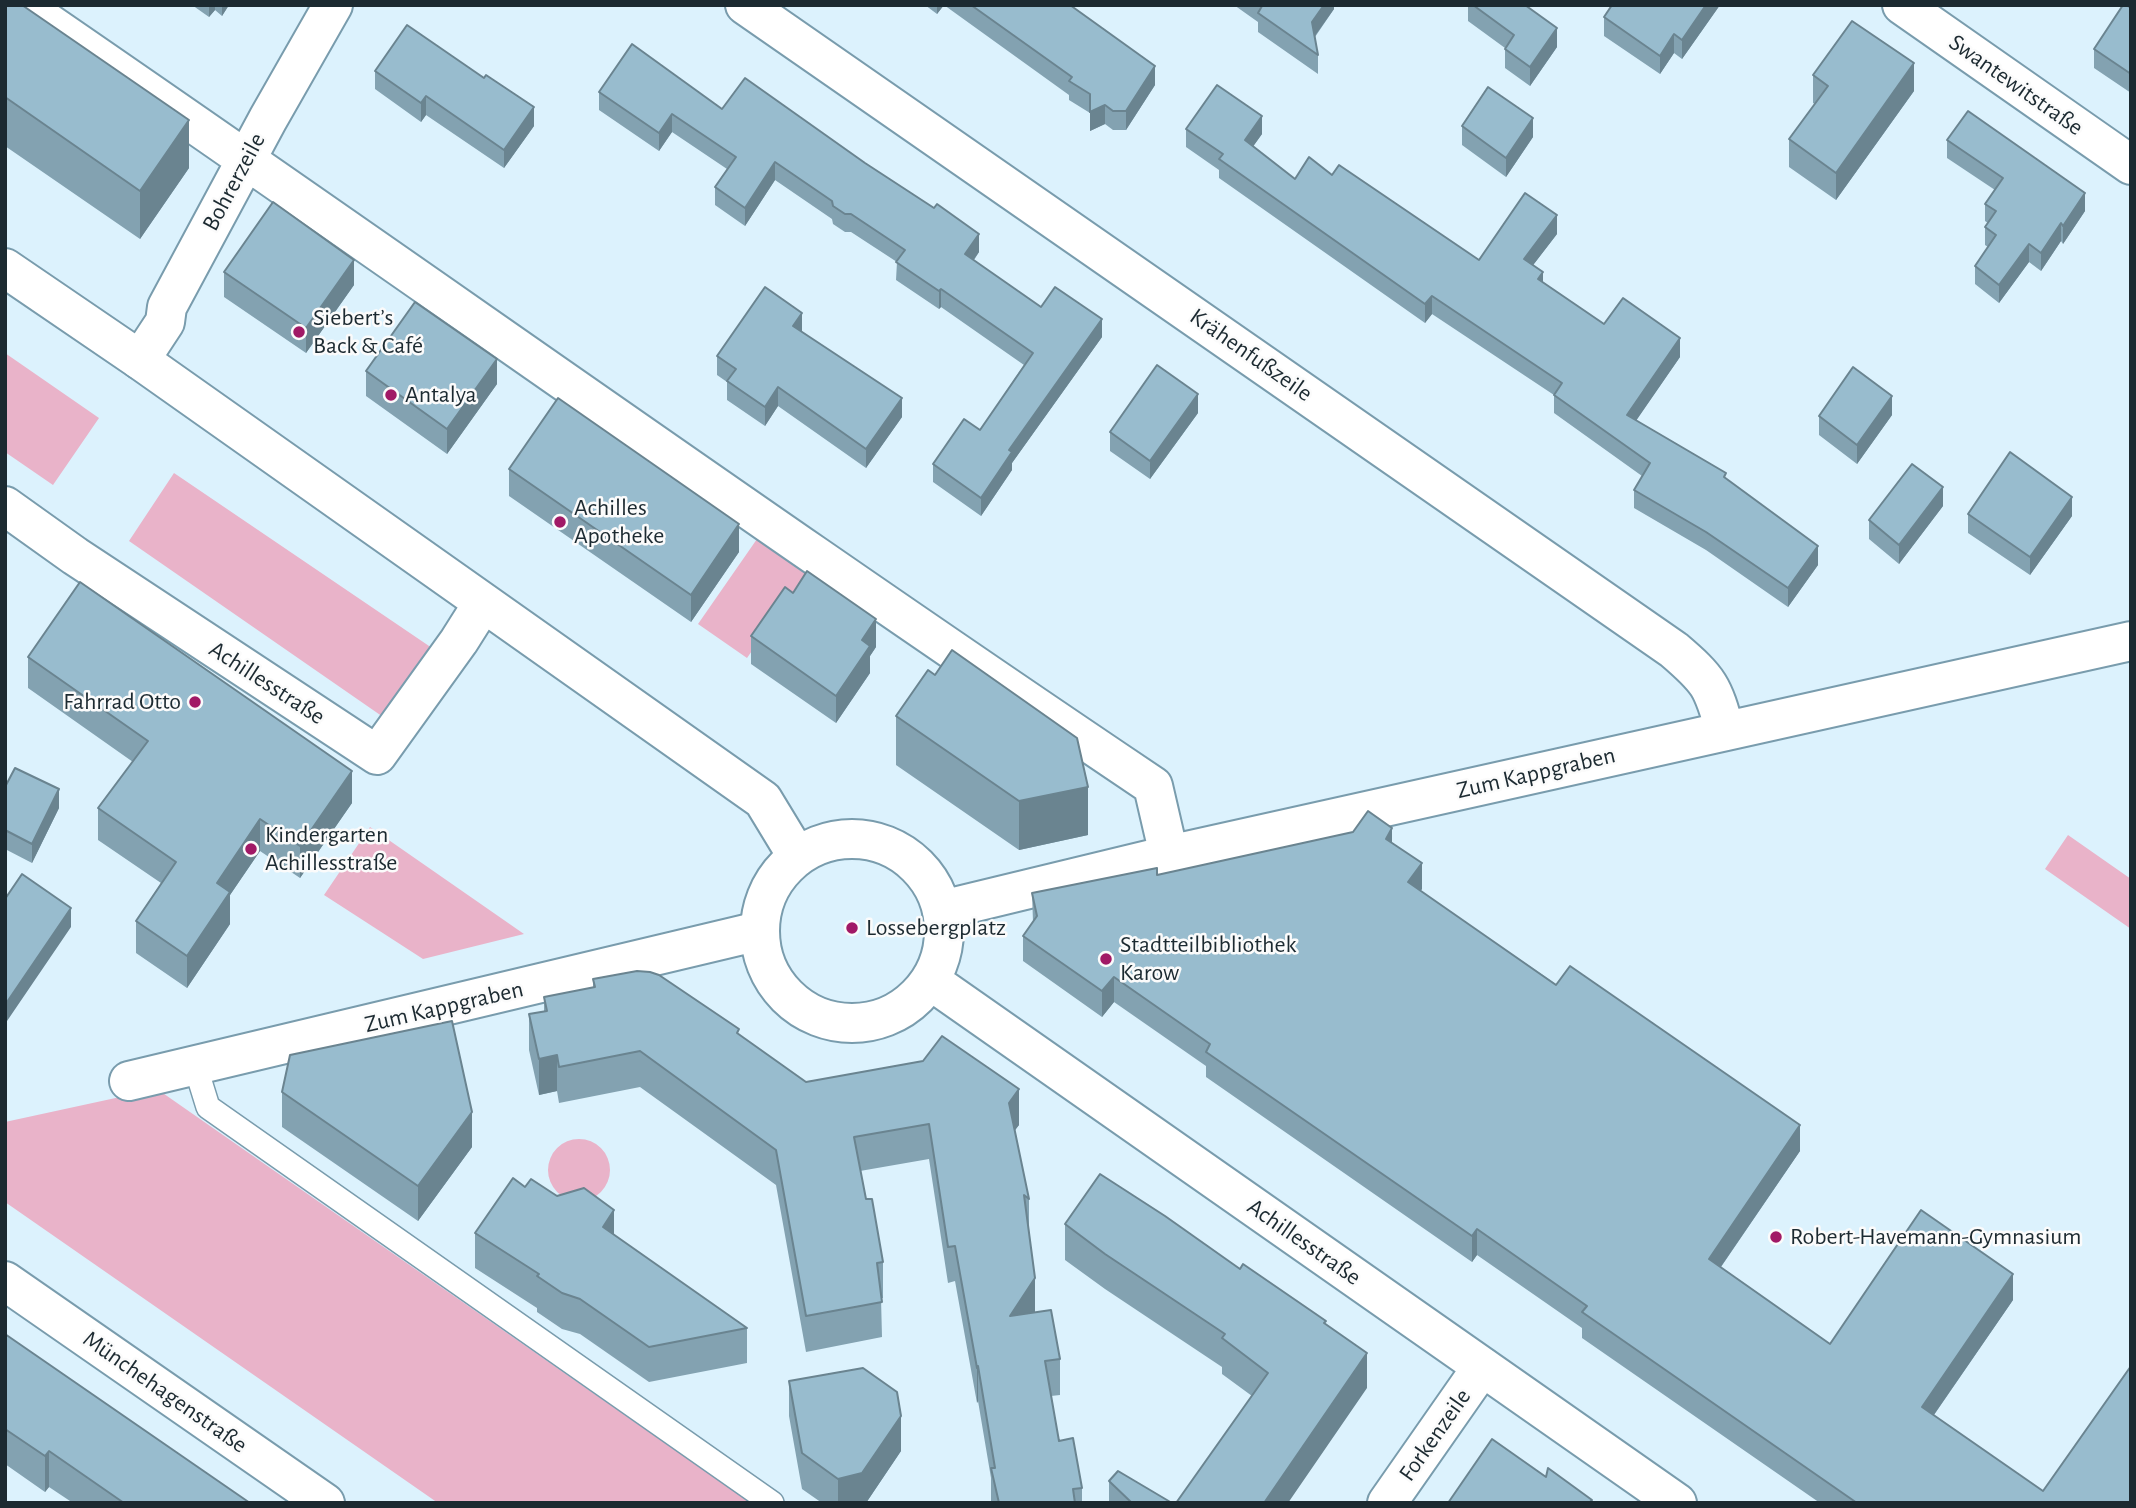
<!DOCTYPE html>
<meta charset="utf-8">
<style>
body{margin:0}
#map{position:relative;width:2136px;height:1508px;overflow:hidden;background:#dcf2fd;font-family:"Alegreya Sans",sans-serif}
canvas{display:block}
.frame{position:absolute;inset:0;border:7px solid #1c2a31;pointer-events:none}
</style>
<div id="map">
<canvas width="2136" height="1508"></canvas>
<div class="frame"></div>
</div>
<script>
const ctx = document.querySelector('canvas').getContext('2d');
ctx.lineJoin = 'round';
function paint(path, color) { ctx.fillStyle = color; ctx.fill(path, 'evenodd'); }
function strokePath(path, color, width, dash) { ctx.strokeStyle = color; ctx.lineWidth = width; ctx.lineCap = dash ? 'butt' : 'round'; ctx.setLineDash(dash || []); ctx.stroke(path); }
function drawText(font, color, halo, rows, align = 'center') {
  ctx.font = font + ' "Alegreya Sans",sans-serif'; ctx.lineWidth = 5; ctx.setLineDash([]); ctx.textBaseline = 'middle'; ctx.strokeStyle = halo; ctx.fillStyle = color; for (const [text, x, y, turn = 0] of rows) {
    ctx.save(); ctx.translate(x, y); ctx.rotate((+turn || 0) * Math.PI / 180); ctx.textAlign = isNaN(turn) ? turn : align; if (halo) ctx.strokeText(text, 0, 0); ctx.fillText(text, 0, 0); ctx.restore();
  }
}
paint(new Path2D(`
 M 5,353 L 99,418 L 53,485 L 5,452 Z
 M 174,473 L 432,648 L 386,719 L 129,541 Z
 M 757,539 L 806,573 L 747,658 L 698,624 Z
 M 370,827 L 524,934 L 423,959 L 324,895 Z
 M 2068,835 L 2131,879 L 2131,929 L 2045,869 Z
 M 157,1089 L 751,1503 L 438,1503 L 5,1202 L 5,1122 Z
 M548 1170a31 31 0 1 1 62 0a31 31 0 1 1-62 0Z`), '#e9b3c9');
const service = new Path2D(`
 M 195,1065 L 208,1107 L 772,1503`);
const minor = new Path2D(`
 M 22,5 C 400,264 773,531 1153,786 L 1169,855
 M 745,5 L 1674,650 C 1709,680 1713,686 1725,731
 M 1902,5 L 2131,165
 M 140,360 L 165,322 L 167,307 L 268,119 L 333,5
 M 5,506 L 75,556 L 377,755 L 459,641 L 483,603
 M 942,910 L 1169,855 L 2131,641
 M 129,1081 L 759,931
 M 5,1281 L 325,1503
 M 1387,1503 L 1482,1367`);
const tertiary = new Path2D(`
 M 5,268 L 140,360 L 763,800 L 797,856
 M760 931a92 92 0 1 1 184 0a92 92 0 1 1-184 0Z
 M 931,981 L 1677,1503`);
strokePath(service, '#799cad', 26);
strokePath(minor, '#799cad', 42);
strokePath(tertiary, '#799cad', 42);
strokePath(service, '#fff', 23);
strokePath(minor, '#fff', 38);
strokePath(tertiary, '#fff', 38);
paint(new Path2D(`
 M 5,5 L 189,168 L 140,239 L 5,146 Z
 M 192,5 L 229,5 L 222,16 L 215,10 L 209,17 Z
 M 925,5 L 944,5 L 937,14 Z
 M 944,5 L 1070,5 L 1155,85 L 1126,130 L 1113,130 L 1105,124 L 1090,131 L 1090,113 L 1069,100 L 1069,95 Z
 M 1234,5 L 1334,5 L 1334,9 L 1315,37 L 1318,55 L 1318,74 L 1258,32 L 1258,22 Z
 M 1468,5 L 1525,5 L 1557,47 L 1530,86 L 1505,68 L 1505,48 L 1468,21 Z
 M 1612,5 L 1720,5 L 1682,59 L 1674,53 L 1660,74 L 1604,36 L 1604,17 Z
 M 2131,8 L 2131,93 L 2094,68 L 2094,49 Z
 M 375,71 L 534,126 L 504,168 L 426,115 L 421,122 L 375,89 Z
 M 1813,75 L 1914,91 L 1836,200 L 1789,167 L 1789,139 L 1815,104 L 1813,103 Z
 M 599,92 L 722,109 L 979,252 L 974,260 L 1041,307 L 1102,337 L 1012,463 L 1012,470 L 981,516 L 933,482 L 933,464 L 980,430 L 1024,365 L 941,307 L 939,309 L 896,280 L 897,262 L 851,232 L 845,232 L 833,224 L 832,219 L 775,180 L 745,226 L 715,205 L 715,187 L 727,169 L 672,132 L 659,151 L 599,110 Z
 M 1462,126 L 1533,137 L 1506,177 L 1462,145 Z
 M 1186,129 L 1262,134 L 1253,146 L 1295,179 L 1332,175 L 1479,260 L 1557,234 L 1533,265 L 1543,282 L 1604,324 L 1680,357 L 1636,420 L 1726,479 L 1818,565 L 1788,607 L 1706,550 L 1634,508 L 1634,490 L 1642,476 L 1554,413 L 1554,395 L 1432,314 L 1425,323 L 1219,178 L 1219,170 L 1186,147 Z
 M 1947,140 L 2085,211 L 2063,244 L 2061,241 L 2041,271 L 2029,262 L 1999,303 L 1975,284 L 1975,266 L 1988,247 L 1985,245 L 1985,227 L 1988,223 L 1985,221 L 1985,204 L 1995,190 L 1947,158 Z
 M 224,272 L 354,285 L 306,353 L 224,297 Z
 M 802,332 L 902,417 L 866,468 L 778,406 L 765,426 L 727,400 L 727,382 L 717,375 L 717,356 Z
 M 366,371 L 497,384 L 447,454 L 366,396 Z
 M 1198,413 L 1150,479 L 1110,451 L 1110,432 Z
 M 1892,415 L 1857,464 L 1819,435 L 1819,416 Z
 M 509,469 L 739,552 L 691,622 L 509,496 Z
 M 1943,506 L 1899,564 L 1869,539 L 1869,520 Z
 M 1968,514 L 2072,516 L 2030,575 L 1968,533 Z
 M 751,636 L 876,647 L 870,656 L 870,673 L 836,723 L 751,664 Z
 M 28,657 L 352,803 L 300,878 L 260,851 L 230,895 L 230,924 L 187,988 L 136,953 L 136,921 L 161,883 L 98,840 L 98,808 L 133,762 L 28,688 Z
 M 896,716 L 1088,835 L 1019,850 L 896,765 Z
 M 5,787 L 59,808 L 32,863 L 5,849 Z
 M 1392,843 L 1422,889 L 1420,891 L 1800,1151 L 1721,1267 L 1830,1344 L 2013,1300 L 1934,1415 L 2043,1491 L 2131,1503 L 1820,1503 L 1582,1338 L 1582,1328 L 1477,1255 L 1472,1262 L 1206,1077 L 1206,1066 L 1114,1002 L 1102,1017 L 1023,961 L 1023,936 L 1033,922 L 1032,893 L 1157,875 Z
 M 593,979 L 739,1035 L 806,1082 L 1019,1125 L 1015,1130 L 1029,1199 L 1029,1229 L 1035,1312 L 1060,1359 L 1060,1395 L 1051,1396 L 1059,1441 L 1082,1488 L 1082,1503 L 991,1503 L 991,1478 L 978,1401 L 977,1403 L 955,1281 L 948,1283 L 929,1159 L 860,1171 L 866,1199 L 883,1262 L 883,1298 L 881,1298 L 882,1337 L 806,1352 L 776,1185 L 640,1087 L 559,1103 L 557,1091 L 539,1095 L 529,1050 L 529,1014 L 544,1011 L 544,997 L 593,988 Z
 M 282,1092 L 472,1147 L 418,1221 L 282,1127 Z
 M 525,1187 L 614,1235 L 747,1328 L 747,1363 L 649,1382 L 580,1334 L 562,1329 L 537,1312 L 537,1308 L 475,1268 L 475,1233 Z
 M 1065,1224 L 1240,1269 L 1326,1325 L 1367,1388 L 1252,1396 L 1222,1374 L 1222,1367 L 1105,1289 L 1065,1260 Z
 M 5,1334 L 250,1503 L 73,1503 L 49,1487 L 45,1492 L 5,1464 Z
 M 789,1381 L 901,1451 L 866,1503 L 822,1503 L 802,1489 L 789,1416 Z
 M 1109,1481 L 1172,1503 L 1109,1503 Z`), '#83a2b1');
paint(new Path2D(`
 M 209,5 L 215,5 L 215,10 L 209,17 Z
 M 222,5 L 229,5 L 222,16 Z
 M 937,5 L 944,5 L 937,14 Z
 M 1324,5 L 1334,5 L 1334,9 L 1312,40 L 1312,22 Z
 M 1706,5 L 1720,5 L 1682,59 L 1682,40 Z
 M 1557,28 L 1557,47 L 1530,86 L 1530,67 Z
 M 1674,34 L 1674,53 L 1660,74 L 1660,56 Z
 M 1914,63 L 1914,91 L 1836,200 L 1836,173 Z
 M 1155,66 L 1155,85 L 1126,130 L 1126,111 Z
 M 426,96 L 426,115 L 421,122 L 421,103 Z
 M 1105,105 L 1105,124 L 1090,131 L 1090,112 Z
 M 534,107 L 534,126 L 504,168 L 504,150 Z
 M 672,114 L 672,132 L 659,151 L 659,133 Z
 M 1262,116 L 1262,134 L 1245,158 L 1245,140 Z
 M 1533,118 L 1533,137 L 1506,177 L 1506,158 Z
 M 189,120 L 189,168 L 140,239 L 140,191 Z
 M 775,162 L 775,180 L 745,226 L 745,208 Z
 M 2085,193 L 2085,211 L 2063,244 L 2063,226 Z
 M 1557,215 L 1557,234 L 1524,277 L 1524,259 Z
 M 2061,223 L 2061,241 L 2041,271 L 2041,253 Z
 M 979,234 L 979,252 L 965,272 L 965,254 Z
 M 2029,244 L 2029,262 L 1999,303 L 1999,285 Z
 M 354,260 L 354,285 L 306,353 L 306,328 Z
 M 1543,272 L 1543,290 L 1538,279 Z
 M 941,289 L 941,307 L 939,309 L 939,291 Z
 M 1432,296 L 1432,314 L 1425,323 L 1425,304 Z
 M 802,313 L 802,332 L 793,345 L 793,326 Z
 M 1102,319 L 1102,337 L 1012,463 L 1012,470 L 981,516 L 981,498 L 1009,450 Z
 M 1680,338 L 1680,357 L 1627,434 L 1627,415 Z
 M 497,359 L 497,384 L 447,454 L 447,429 Z
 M 778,387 L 778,406 L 765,426 L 765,407 Z
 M 1198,394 L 1198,413 L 1150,479 L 1150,461 Z
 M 1892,396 L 1892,415 L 1857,464 L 1857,445 Z
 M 902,398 L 902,417 L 866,468 L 866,449 Z
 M 1943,487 L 1943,506 L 1899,564 L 1899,545 Z
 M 2072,497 L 2072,516 L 2030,575 L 2030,557 Z
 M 739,524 L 739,552 L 691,622 L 691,595 Z
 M 1818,546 L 1818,565 L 1788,607 L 1788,588 Z
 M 876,619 L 876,647 L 870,656 L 870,673 L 836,723 L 836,696 L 862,640 Z
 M 352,771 L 352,803 L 300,878 L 300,846 Z
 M 1088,787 L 1088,835 L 1019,850 L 1019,801 Z
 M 59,789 L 59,808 L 32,863 L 32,844 Z
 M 260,819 L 260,851 L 230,895 L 230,924 L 187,988 L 187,956 L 217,883 Z
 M 1392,828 L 1392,853 L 1386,839 Z
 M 1422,863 L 1422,889 L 1408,908 L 1408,882 Z
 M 71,908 L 71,927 L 5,1024 L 5,1005 Z
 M 1114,977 L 1114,1002 L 1102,1017 L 1102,991 Z
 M 557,1055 L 557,1091 L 539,1095 L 539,1059 Z
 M 1019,1089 L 1019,1125 L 1009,1138 L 1009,1103 Z
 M 472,1112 L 472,1147 L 418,1221 L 418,1186 Z
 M 1800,1125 L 1800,1151 L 1709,1284 L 1709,1259 Z
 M 614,1210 L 614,1246 L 603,1227 Z
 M 1477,1229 L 1477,1255 L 1472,1262 L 1472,1236 Z
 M 2013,1274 L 2013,1300 L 1922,1432 L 1922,1407 Z
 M 1035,1278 L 1035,1313 L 1010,1316 Z
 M 1367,1353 L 1367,1388 L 1288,1503 L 1264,1503 Z
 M 978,1366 L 978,1401 L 977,1403 L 977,1368 Z
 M 901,1416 L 901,1451 L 866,1503 L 838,1503 L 838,1479 Z
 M 49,1451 L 49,1487 L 45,1492 L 45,1456 Z`), '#6a8490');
const building = new Path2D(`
 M 5,5 L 22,5 L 189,120 L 140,191 L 5,97 Z
 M 971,5 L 1070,5 L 1155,66 L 1126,111 L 1113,111 L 1105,105 L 1090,112 L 1090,94 L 1069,81 L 1072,77 Z
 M 1261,5 L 1324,5 L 1312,22 L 1318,55 L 1258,13 L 1262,6 Z
 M 1473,5 L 1525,5 L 1557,28 L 1530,67 L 1505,49 L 1514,35 Z
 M 1612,5 L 1706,5 L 1682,40 L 1674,34 L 1660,56 L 1604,17 Z
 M 2123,5 L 2126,5 L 2131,8 L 2131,74 L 2094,49 Z
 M 1852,21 L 1914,63 L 1836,173 L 1789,139 L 1828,86 L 1813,75 Z
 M 407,25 L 484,78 L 486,75 L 534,107 L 504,150 L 426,96 L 421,103 L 375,71 Z
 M 632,44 L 722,109 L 745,78 L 865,163 L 934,208 L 937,204 L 979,234 L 965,254 L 1041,307 L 1055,287 L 1102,319 L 1009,450 L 1012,452 L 981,498 L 933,464 L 964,419 L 980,430 L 1033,353 L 941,289 L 939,291 L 896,262 L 905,250 L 851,214 L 845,214 L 833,206 L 832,201 L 775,162 L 745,208 L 715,187 L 736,157 L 672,114 L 659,133 L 599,92 Z
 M 1217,85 L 1262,116 L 1245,140 L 1295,179 L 1309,157 L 1332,175 L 1339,165 L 1479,260 L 1525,193 L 1557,215 L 1524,259 L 1543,272 L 1538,279 L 1604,324 L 1623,298 L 1680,338 L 1627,415 L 1726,473 L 1724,477 L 1818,546 L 1788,588 L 1706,532 L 1634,490 L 1650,463 L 1554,395 L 1562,383 L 1432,296 L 1425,304 L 1219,159 L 1223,154 L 1186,129 Z
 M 1488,87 L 1533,118 L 1506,158 L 1462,126 Z
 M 1968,111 L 2085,193 L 2063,226 L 2061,223 L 2041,253 L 2029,244 L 1999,285 L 1975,266 L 1996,235 L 1985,227 L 1996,211 L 1985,204 L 2003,178 L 1947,140 Z
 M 273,202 L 354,260 L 306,328 L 224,272 Z
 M 765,287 L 802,313 L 793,326 L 902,398 L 866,449 L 778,387 L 765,407 L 727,381 L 736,369 L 717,356 Z
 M 415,302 L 497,359 L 447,429 L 366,371 Z
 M 1157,365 L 1198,394 L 1150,461 L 1110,432 Z
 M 1853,367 L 1892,396 L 1857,445 L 1819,416 Z
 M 558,398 L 739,524 L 691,595 L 509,469 Z
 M 2010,452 L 2072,497 L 2030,557 L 1968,514 Z
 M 1912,464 L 1943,487 L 1899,545 L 1869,520 Z
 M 807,571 L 876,619 L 862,640 L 870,646 L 836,696 L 751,636 L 785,587 L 793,593 Z
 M 80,582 L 352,771 L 300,846 L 260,819 L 217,883 L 230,892 L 187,956 L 136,921 L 176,862 L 98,808 L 148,741 L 28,657 Z
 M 952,650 L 1077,738 L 1088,787 L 1019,801 L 896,716 L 928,670 L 935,675 Z
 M 15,768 L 59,789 L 32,844 L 5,830 L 5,787 Z
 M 1368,811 L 1392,828 L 1386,839 L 1422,863 L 1408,882 L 1556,985 L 1570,966 L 1800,1125 L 1709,1259 L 1830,1344 L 1921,1210 L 2013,1274 L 1922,1407 L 2043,1491 L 2131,1366 L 2131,1503 L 1857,1503 L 1582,1312 L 1587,1306 L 1477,1229 L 1472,1236 L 1206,1052 L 1210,1044 L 1114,977 L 1102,991 L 1023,936 L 1037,916 L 1032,893 L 1157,868 L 1157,875 L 1353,832 Z
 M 22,874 L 71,908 L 5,1005 L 5,899 Z
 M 637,971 L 650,972 L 659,975 L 739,1029 L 737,1033 L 806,1082 L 923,1061 L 942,1036 L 1019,1089 L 1009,1103 L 1029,1199 L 1024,1195 L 1035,1278 L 1010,1316 L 1051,1310 L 1060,1359 L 1045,1361 L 1059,1441 L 1073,1438 L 1082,1488 L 1073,1489 L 1075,1503 L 999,1503 L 991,1468 L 995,1468 L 978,1366 L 977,1368 L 955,1246 L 948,1247 L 929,1124 L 854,1137 L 866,1199 L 872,1199 L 883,1262 L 877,1263 L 882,1302 L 806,1316 L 776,1150 L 640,1051 L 559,1067 L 557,1055 L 539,1059 L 529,1014 L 547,1011 L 544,997 L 595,987 L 593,979 Z
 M 452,1021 L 472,1112 L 418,1186 L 282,1092 L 290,1055 Z
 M 1100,1174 L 1165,1216 L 1240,1269 L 1243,1264 L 1326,1321 L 1324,1323 L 1367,1353 L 1264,1503 L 1176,1503 L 1268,1373 L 1222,1338 L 1225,1334 L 1105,1254 L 1065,1224 Z
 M 513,1178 L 525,1187 L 531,1179 L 557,1196 L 584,1188 L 614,1210 L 603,1227 L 747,1328 L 649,1347 L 580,1299 L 562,1293 L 537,1276 L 539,1274 L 475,1233 Z
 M 5,1334 L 250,1503 L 124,1503 L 49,1451 L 45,1456 L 5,1429 Z
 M 863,1368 L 897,1392 L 901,1416 L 862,1473 L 838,1479 L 802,1453 L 789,1381 Z
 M 1492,1439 L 1546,1477 L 1548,1468 L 1592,1500 L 1590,1502 L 1591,1503 L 1448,1503 Z
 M 1118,1471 L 1172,1503 L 1132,1503 L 1109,1481 Z`);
paint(building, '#98bcce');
strokePath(building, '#6a8490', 2);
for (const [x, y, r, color] of [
 [299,332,7,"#a11966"],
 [391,395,7,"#a11966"],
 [560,522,7,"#a11966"],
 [195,702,7,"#a11966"],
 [251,849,7,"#a11966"],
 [852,928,7,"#a11966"],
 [1106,959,7,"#a11966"],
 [1776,1237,7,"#a11966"]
]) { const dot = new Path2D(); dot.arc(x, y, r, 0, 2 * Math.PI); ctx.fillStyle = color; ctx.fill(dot); strokePath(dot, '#fbfbfb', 2.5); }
drawText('24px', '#1c2a31', '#fbfbfb', [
 ["Swantewitstraße",2016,85,35],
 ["Bohrerzeile",234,182,-62],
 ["Krähenfußzeile",1251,355,35],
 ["Achillesstraße",267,683,33],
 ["Zum Kappgraben",1536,773,-13],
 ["Zum Kappgraben",444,1007,-13],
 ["Achillesstraße",1304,1242,35],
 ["Münchehagenstraße",165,1392,35],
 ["Forkenzeile",1435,1435,-55]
]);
drawText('24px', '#1c2a31', '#fbfbfb', [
 ["Siebert’s",313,318],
 ["Back & Café",313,346],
 ["Antalya",405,395],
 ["Achilles",574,508],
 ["Apotheke",574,536],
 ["Fahrrad Otto",181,702,"right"],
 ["Kindergarten",265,835],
 ["Achillesstraße",265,863],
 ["Lossebergplatz",866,928],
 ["Stadtteilbibliothek",1120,945],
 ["Karow",1120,973],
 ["Robert-Havemann-Gymnasium",1790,1237]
], 'left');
</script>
